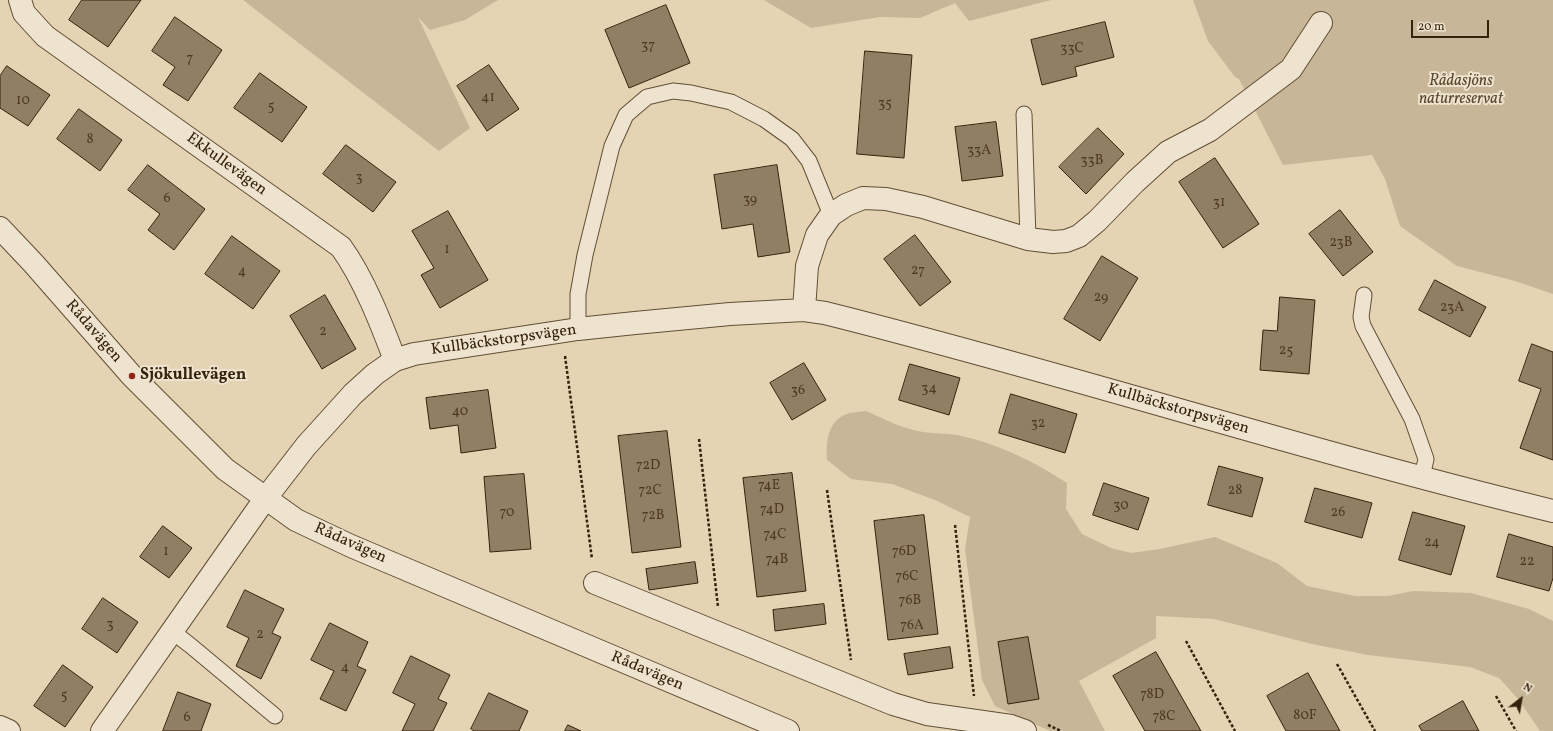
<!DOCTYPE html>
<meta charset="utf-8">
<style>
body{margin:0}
#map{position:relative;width:1553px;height:731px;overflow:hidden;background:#e5d4b4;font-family:Vollkorn,serif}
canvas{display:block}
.north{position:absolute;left:1501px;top:679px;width:40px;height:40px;-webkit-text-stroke:3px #eee3ce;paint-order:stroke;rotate:31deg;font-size:11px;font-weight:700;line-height:16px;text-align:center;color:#35220b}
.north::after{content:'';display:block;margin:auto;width:14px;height:18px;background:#35220b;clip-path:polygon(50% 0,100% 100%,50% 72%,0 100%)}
.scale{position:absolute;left:1411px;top:20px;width:78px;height:18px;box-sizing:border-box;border:2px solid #35220b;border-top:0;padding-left:5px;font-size:12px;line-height:14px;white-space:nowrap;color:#35220b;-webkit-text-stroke:3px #eee3ce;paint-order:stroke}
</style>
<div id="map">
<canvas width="1553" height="731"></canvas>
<div class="north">N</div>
<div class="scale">20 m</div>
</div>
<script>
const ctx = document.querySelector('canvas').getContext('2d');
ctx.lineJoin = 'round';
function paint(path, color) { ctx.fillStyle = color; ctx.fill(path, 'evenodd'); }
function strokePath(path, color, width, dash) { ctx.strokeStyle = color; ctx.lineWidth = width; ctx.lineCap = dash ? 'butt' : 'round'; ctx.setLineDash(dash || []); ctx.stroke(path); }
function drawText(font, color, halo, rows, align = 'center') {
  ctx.font = font + ' Vollkorn,serif'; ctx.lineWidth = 4; ctx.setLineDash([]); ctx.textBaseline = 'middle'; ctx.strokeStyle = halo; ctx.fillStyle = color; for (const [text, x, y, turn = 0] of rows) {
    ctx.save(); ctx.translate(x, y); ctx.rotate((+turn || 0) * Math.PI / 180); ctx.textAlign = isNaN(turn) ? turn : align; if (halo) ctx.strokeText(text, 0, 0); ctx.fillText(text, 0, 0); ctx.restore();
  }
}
paint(new Path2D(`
 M 243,0 L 498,0 L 465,20 L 430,30 L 418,17 L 470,128 L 439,151 Z
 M 764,0 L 1051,0 L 969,21 L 955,3 L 920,18 L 880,17 L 811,28 Z
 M 1193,0 L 1553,0 L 1553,294 L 1515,281 L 1457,266 L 1400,226 L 1385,179 L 1372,155 L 1283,165 L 1239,79 L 1235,77 L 1208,41 Z
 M 866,411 C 884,419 903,429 923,432 C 935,434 946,433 957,435 C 997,443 1033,461 1067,483 L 1066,509 L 1082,534 L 1111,548 L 1131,553 L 1160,549 L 1215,537 L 1277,563 L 1307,586 L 1355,596 L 1388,596 L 1413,591 L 1471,593 L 1529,609 L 1553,621 L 1553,731 L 1540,731 L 1519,700 L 1499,678 L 1470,667 L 1368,655 L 1312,644 L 1214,619 L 1156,616 L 1156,638 L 1079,681 L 1105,731 L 1050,731 L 995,706 L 982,680 L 965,549 L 970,517 L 935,500 L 892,484 L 851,479 L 827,460 C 826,443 827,421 847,414 C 852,412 860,412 866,411 Z`), '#c7b697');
const building = new Path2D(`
 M 82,0 L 141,0 L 108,47 L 69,20 Z
 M 666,5 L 690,63 L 629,88 L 605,30 Z
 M 175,17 L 222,50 L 188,101 L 163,85 L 175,67 L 152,51 Z
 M 1105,22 L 1114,57 L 1075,67 L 1077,76 L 1042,85 L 1031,40 Z
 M 865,51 L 912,55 L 904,158 L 857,154 Z
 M 489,65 L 519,109 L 487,131 L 457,86 Z
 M 7,66 L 50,95 L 28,126 L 0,108 L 0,76 Z
 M 260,73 L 307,107 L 282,142 L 234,108 Z
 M 79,109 L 122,140 L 100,171 L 57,139 Z
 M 996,122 L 1003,176 L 962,181 L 955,127 Z
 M 1098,128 L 1124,154 L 1086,194 L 1059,167 Z
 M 346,145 L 396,182 L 373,212 L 323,174 Z
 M 1215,158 L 1259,224 L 1223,248 L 1179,182 Z
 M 148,165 L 205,209 L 174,250 L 148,230 L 160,214 L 128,190 Z
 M 777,165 L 790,252 L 758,257 L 753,224 L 722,229 L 714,175 Z
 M 1340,210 L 1373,252 L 1343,276 L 1309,234 Z
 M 448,211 L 488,280 L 440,308 L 421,275 L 434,268 L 412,231 Z
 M 915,235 L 951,282 L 920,306 L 884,259 Z
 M 232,236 L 280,271 L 253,309 L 205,274 Z
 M 1102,256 L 1138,278 L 1100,341 L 1064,319 Z
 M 1435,280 L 1486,307 L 1470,337 L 1419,310 Z
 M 325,295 L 356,349 L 322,369 L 290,316 Z
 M 1280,297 L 1315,300 L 1309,374 L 1260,370 L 1263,330 L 1277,331 Z
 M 1532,344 L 1553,352 L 1553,460 L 1520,448 L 1541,389 L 1519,381 Z
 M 804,363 L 826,400 L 792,420 L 770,383 Z
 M 910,364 L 960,378 L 949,415 L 899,400 Z
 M 488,390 L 496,448 L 461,453 L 458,425 L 430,429 L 426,398 Z
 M 1011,394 L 1077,414 L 1065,453 L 999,433 Z
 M 667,431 L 681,547 L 632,553 L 618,436 Z
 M 1219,466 L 1263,478 L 1252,517 L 1208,505 Z
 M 792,473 L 806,591 L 757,597 L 743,478 Z
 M 524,474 L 531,549 L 490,552 L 484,477 Z
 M 1104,483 L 1149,498 L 1138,530 L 1093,515 Z
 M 1315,488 L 1372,503 L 1362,538 L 1305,522 Z
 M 1413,512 L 1465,526 L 1451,575 L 1399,560 Z
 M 924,515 L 938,634 L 888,640 L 874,521 Z
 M 163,526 L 192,548 L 169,578 L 140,557 Z
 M 1509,534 L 1553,547 L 1553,578 L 1549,591 L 1497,577 Z
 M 695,562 L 698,583 L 649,590 L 646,569 Z
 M 245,590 L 284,609 L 272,633 L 281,637 L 261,679 L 236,666 L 249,638 L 227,627 Z
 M 103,598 L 138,622 L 117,653 L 82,629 Z
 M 824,604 L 826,624 L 775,631 L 773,610 Z
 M 330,623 L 368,642 L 357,666 L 366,670 L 346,711 L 320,699 L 334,671 L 311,660 Z
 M 1028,637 L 1039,699 L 1008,704 L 998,642 Z
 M 950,647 L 953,668 L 908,675 L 904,654 Z
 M 1156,652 L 1201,731 L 1145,731 L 1113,676 Z
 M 411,656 L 450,675 L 438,699 L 447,703 L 433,731 L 402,731 L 415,704 L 393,693 Z
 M 63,665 L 93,687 L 65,727 L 34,706 Z
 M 1308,673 L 1340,731 L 1286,731 L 1267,696 Z
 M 178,692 L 211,704 L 201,731 L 163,731 Z
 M 489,693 L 528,711 L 519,731 L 474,731 L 471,729 Z
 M 1463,701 L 1479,731 L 1422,731 L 1419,726 Z
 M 568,725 L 581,731 L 565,731 Z`);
paint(building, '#917f63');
strokePath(building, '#35220b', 1);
const service = new Path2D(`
 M 1024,114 L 1028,239
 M 1364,295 L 1361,317 L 1363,326 L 1412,419 L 1426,459 L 1422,477
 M 578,329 L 578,294 L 585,255 L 612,146 L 626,115 L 647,97 L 673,91 L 691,93 L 731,102 L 764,119 L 792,139 L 809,161 L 831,215
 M 173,632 L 191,646 L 275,716`);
const minor = new Path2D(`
 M 20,0 L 24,13 L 45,36 L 341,247 C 364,279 381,323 395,360
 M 804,310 L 807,266 L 817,235 L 831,215 L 846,205 L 863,198 L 886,199 L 923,207 L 1028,239 L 1053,242 L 1066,241 L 1079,236 L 1097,221 L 1135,182 L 1168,152 L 1210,130 L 1291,69 L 1321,23
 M 595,583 L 893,704 L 927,714 L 1011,726 L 1025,731
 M 0,727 L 9,731
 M 102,731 L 265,499 L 306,446 L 353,394 L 375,374 L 395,360 L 414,354 L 578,329 L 635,323 L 730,314 L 804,310 L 825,313 C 1069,374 1309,452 1553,511`);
const tertiary = new Path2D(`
 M 0,228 L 34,264 L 132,376 L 225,469 L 296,520 L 351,546 L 788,731`);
strokePath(service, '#614e35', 17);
strokePath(minor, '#614e35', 24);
strokePath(tertiary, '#614e35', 24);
strokePath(new Path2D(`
 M 565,356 L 592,559
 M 699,439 L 718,607
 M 827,490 L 851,660
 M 955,525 L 974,696
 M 1186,641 L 1235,731
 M 1337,664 L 1375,731
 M 1496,696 L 1516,731
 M 1048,725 L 1061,731`), '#35220b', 2.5, [3, 2]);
strokePath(service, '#eee3ce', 15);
strokePath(minor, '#eee3ce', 22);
strokePath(tertiary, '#eee3ce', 22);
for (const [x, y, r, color] of [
 [132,376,4,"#8f2418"]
]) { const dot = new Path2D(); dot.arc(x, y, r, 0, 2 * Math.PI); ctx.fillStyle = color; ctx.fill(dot); strokePath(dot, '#eee3ce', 1.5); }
drawText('14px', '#4c3921', null, [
 ["37",648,46],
 ["33C",1072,49],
 ["7",190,59],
 ["41",488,98],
 ["10",23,101],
 ["35",885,104],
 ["5",271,107],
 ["8",90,140],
 ["33A",979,151],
 ["33B",1092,161],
 ["3",359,178],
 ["6",167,199],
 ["39",750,200],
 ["31",1219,203],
 ["23B",1341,243],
 ["1",447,250],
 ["27",918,271],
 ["4",242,272],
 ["29",1101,298],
 ["23A",1452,308],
 ["2",323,332],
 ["25",1286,351],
 ["34",929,389],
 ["36",798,391],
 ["40",460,412],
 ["32",1038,424],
 ["72D",648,466],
 ["74E",769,486],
 ["72C",650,491],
 ["28",1235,491],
 ["30",1121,506],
 ["74D",772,510],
 ["70",507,513],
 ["26",1338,513],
 ["72B",653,516],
 ["74C",775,535],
 ["24",1432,543],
 ["1",166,552],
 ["76D",904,552],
 ["74B",777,560],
 ["22",1527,562],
 ["76C",907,577],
 ["76B",910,601],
 ["3",110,625],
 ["76A",912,626],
 ["2",260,635],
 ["4",345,668],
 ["78D",1152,695],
 ["5",64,696],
 ["80F",1305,716],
 ["78C",1164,717],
 ["6",187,718]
]);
drawText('italic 16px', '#5a472e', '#eee3ce', [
 ["Rådasjöns",1461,82],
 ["naturreservat",1461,100]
]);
drawText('16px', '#35220b', '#eee3ce', [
 ["Ekkullevägen",226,165,36],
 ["Rådavägen",93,332,49],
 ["Kullbäckstorpsvägen",504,341,-8],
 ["Kullbäckstorpsvägen",1178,410,16],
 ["Rådavägen",350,544,24],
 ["Rådavägen",647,672,23]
]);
drawText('bold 16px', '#35220b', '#eee3ce', [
 ["Sjökullevägen",140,376]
], 'left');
</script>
